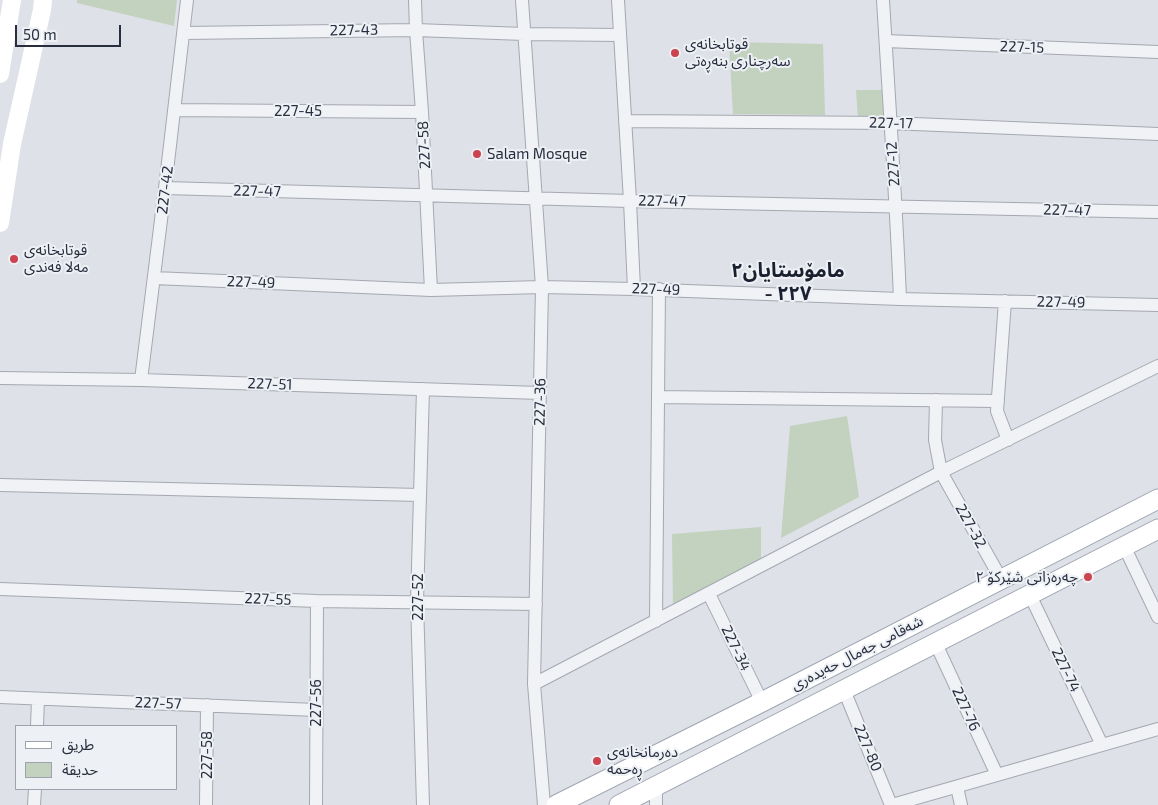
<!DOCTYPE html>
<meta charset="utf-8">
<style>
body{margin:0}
#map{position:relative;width:1158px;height:805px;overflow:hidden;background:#dee1e7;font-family:"Exo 2","Noto Sans Arabic",sans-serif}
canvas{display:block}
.legend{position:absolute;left:15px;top:725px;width:162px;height:65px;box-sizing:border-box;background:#edf0f5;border:1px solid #9ea2ac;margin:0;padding:6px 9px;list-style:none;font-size:15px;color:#282e3e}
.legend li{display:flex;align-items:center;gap:10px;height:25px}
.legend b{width:25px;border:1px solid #9ea2ac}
.scale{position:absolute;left:15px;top:25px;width:106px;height:22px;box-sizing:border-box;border:2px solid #282e3e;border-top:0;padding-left:6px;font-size:15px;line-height:18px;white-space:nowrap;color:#282e3e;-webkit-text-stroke:4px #edf0f5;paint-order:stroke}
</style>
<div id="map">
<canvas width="1158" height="805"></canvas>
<ul class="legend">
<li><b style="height:6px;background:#fff"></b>طريق</li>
<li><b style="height:14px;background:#c3d1bf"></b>حديقة</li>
</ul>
<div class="scale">50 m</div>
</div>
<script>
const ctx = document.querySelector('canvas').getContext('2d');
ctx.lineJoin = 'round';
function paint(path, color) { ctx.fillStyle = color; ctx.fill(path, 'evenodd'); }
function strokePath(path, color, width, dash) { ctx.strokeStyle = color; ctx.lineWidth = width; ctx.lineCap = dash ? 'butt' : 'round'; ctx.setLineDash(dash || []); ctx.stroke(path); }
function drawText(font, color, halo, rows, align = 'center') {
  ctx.font = font + ' "Exo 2","Noto Sans Arabic",sans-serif'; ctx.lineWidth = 4; ctx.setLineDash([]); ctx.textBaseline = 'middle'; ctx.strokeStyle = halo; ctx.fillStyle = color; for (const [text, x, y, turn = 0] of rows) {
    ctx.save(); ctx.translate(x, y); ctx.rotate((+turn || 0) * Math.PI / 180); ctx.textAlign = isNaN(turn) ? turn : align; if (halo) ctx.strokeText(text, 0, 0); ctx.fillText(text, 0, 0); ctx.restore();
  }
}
paint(new Path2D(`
 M 77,0 L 177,0 L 174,26 L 77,3 Z
 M 729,42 L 823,44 L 825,115 L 733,114 Z
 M 856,90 L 882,90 L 884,117 L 858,120 Z
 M 847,416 L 859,497 L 781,538 L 790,426 Z
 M 761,527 L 761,563 L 673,607 L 672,534 Z`), '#c3d1bf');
const minor = new Path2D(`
 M 415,0 L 416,30 L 422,112 L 431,290
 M 522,0 L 542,287 L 534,684 L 544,805
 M 618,0 L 630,201 L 634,289
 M 883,0 C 889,100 896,199 900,299
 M 183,33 L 416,30 L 524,34 L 620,35
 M 886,41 L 1158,52
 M 174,110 L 422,112
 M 625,121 L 890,123 L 1158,134
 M 165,188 L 630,201 L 1158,212
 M 154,278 L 431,290 L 542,287 L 634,289 L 900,299 L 1158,305
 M 1005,301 L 997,411 L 1008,440
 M 0,378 L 141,380 L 540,393
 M 141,380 L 165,188 L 187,0
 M 658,397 L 998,401
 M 936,400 L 935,440 L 941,472 L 1001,579
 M 0,485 L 420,495
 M 1124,546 L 1158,617
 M 0,589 L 317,601 L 536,604
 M 709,594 L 762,702
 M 1030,595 L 1102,745
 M 656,621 L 659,289
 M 936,644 L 997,775
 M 534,684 L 941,472 L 1158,366
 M 844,690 L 891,805
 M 0,697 L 316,710
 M 37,726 L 38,699
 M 957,787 L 961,805
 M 34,805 L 35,789
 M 206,805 L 207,705
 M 316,805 L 317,601
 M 423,805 L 417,602 L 423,389
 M 656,805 L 656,785
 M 892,805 L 1158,729`);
const primary = new Path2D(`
 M 556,805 L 762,702 L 1158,499
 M 619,805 L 1158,529`);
strokePath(minor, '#a4a8b1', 14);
strokePath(primary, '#9ea5b3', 21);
strokePath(minor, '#f1f2f6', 12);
strokePath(new Path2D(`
 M 0,74 L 12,0
 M 0,223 L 12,144 L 42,10 L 43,0`), '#fff', 18);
strokePath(primary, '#fff', 19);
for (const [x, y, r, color] of [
 [675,53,5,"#cb4450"],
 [477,154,5,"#cb4450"],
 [14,259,5,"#cb4450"],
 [1088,577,5,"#cb4450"],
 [597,761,5,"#cb4450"]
]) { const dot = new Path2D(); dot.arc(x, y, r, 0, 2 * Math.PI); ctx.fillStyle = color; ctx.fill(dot); strokePath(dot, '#edf0f5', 2); }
drawText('15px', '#282e3e', '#edf0f5', [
 ["227-43",354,30,-1],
 ["227-15",1022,47,2],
 ["227-45",298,111],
 ["227-17",891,123,1],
 ["227-58",424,145,-93],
 ["227-12",893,164,-94],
 ["227-42",165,190,-83],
 ["227-47",257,191,1],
 ["227-47",662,201,1],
 ["227-47",1067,210,1],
 ["227-49",251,282,2],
 ["227-49",656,289,2],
 ["227-49",1061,302,1],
 ["227-51",270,384,2],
 ["227-36",540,402,-89],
 ["227-32",971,526,61],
 ["227-52",418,597,-90],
 ["227-55",268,599,2],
 ["227-34",736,648,64],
 ["شەقامی جەمال حەیدەری",857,653,-27],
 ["227-74",1066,670,64],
 ["227-57",158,703,2],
 ["227-56",316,703,-90],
 ["227-76",966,709,65],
 ["227-80",868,748,67],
 ["227-58",207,755,-90]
]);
drawText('15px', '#282e3e', '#edf0f5', [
 ["قوتابخانەی",685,44],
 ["سەرچناری بنەڕەتی",685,61],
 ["Salam Mosque",487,154],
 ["قوتابخانەی",24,250],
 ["مەلا فەندی",24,267],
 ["چەرەزاتی شێرکۆ ٢",1078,577,"right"],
 ["دەرمانخانەی",607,752],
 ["ڕەحمە",607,769]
], 'left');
drawText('bold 20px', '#1a202f', '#edf0f5', [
 ["مامۆستایان٢",788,270],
 ["- ٢٢٧",788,293]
]);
</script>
